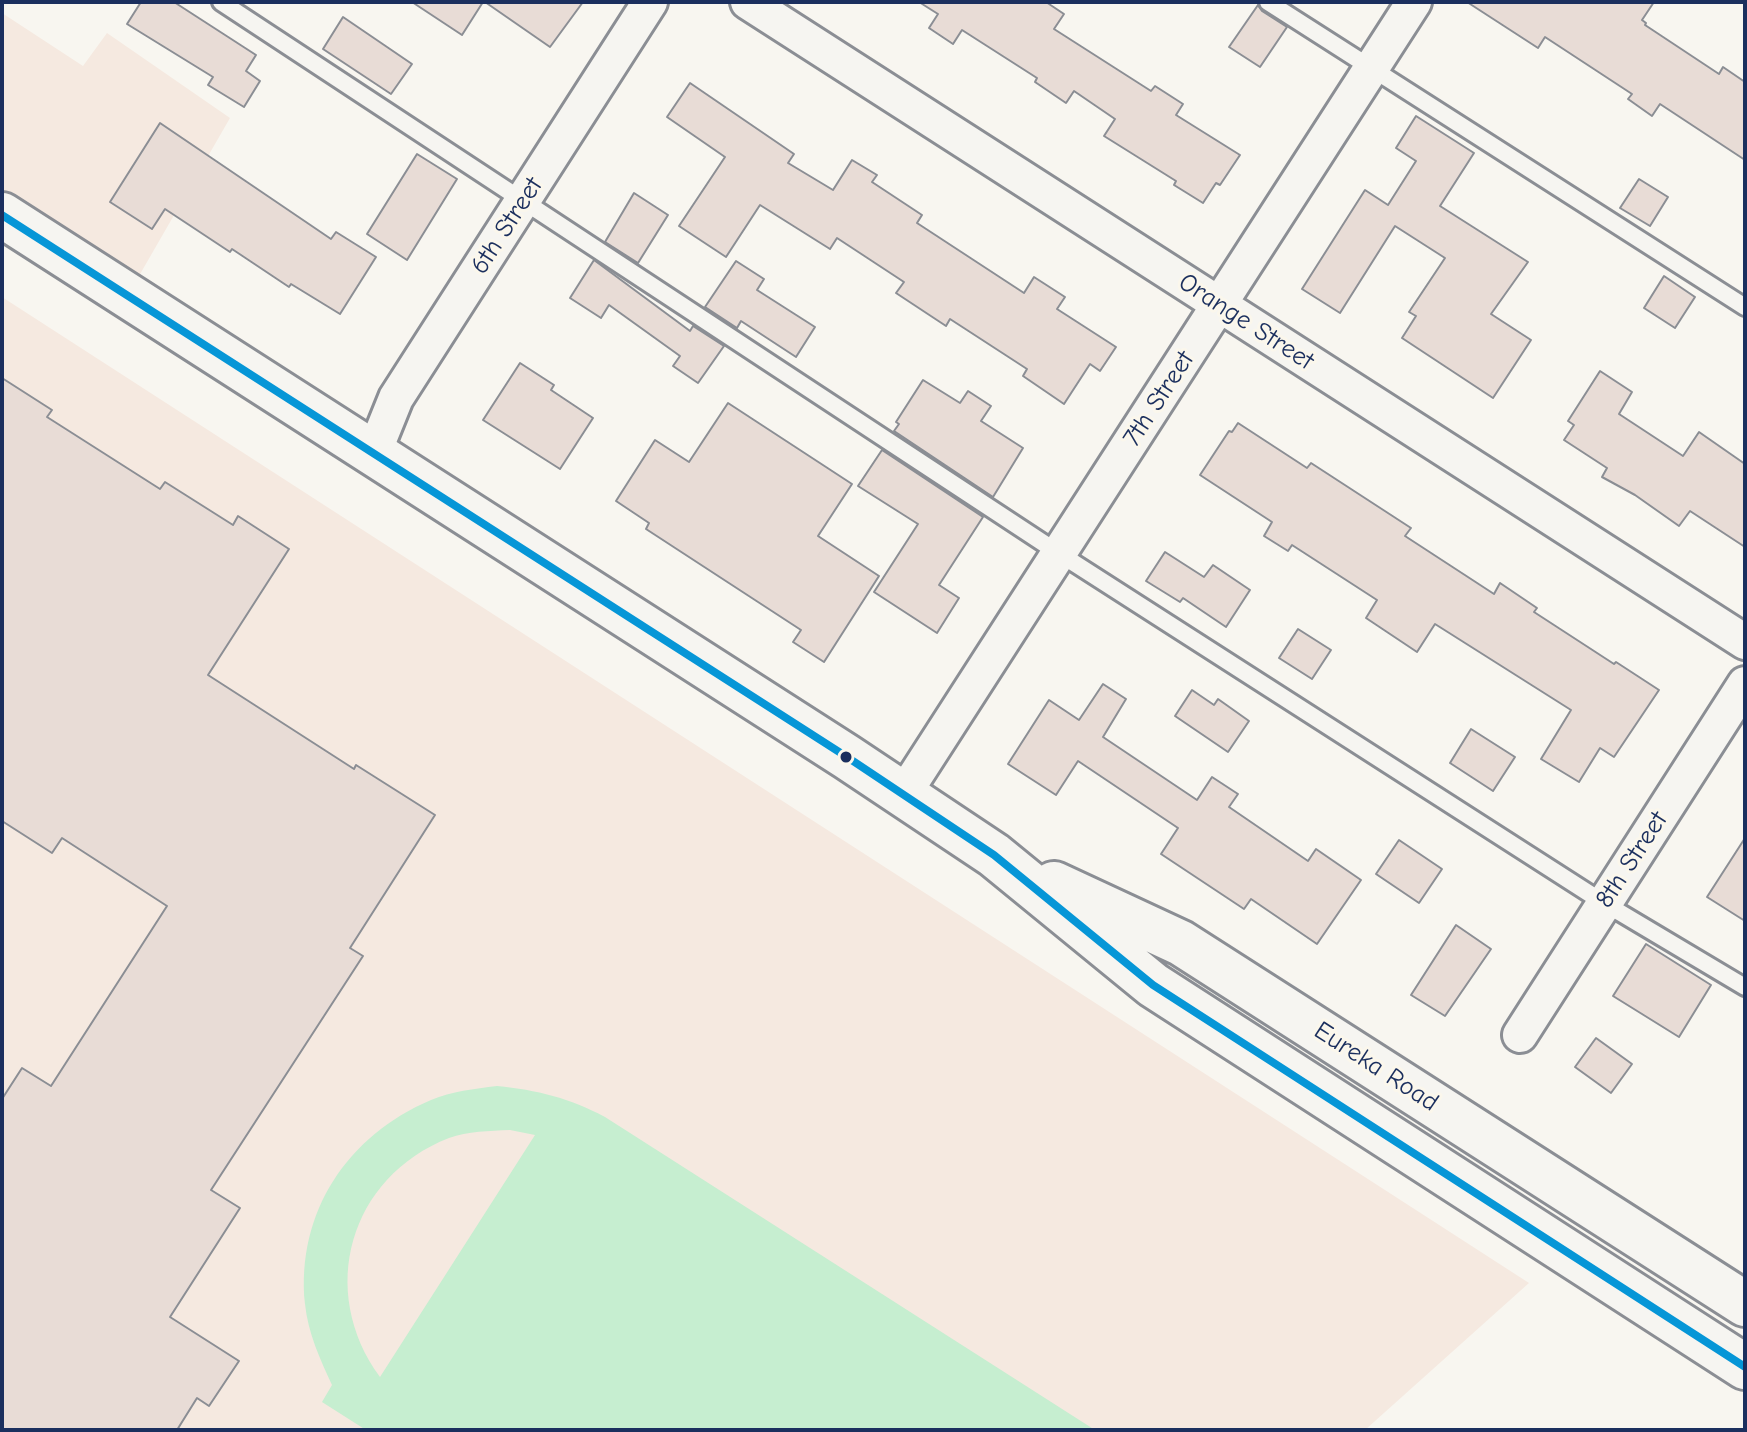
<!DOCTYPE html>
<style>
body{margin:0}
#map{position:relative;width:1747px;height:1432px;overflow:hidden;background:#f8f6f0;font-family:"Comic Neue",sans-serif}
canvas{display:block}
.frame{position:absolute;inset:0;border:4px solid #1b2f5e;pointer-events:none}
</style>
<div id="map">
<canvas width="1747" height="1432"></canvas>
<div class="frame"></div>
</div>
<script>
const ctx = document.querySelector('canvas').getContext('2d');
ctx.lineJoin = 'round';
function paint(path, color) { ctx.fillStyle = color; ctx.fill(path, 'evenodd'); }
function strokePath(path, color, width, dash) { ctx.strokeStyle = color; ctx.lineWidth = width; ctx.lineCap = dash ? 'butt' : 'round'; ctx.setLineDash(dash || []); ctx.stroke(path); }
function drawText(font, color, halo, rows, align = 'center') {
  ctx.font = font + ' "Comic Neue",sans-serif'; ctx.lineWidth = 6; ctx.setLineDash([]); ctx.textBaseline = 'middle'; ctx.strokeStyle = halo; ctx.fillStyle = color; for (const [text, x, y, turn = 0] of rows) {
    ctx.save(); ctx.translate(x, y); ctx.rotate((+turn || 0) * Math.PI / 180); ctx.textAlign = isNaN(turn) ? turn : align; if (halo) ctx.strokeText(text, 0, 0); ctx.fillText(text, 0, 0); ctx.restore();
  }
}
paint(new Path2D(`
 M 2,13 L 83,66 L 107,33 L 230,118 L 128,295 L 2,215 Z
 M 2,297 L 1529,1283 L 1365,1430 L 2,1430 Z`), '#f5e9e0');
paint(new Path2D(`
 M 497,1086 C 537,1090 570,1098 605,1117 L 1095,1430 L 366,1430 L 322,1402 L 332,1385 C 320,1359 308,1333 305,1304 C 296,1212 348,1135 431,1100 C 452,1091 474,1089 497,1086 ZM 510,1130 L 535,1135 L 380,1377 C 317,1291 349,1177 449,1138 C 468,1131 489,1131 510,1130 Z`), '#c6eed0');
const building = new Path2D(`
 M 141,2 L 174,2 L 256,55 L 246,71 L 260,81 L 244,107 L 208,85 L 213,77 L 127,24 Z
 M 412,2 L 483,2 L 462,35 Z
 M 485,2 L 583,2 L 550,47 Z
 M 919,2 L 1046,2 L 1064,14 L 1054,29 L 1151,91 L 1155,86 L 1183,104 L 1176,115 L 1240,155 L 1220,185 L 1216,183 L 1203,203 L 1174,185 L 1176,181 L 1104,136 L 1115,119 L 1074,91 L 1066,103 L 1035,82 L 1037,78 L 962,30 L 953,44 L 929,28 L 938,14 Z
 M 1467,2 L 1654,2 L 1642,20 L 1646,23 L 1645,25 L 1719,74 L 1723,67 L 1745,82 L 1745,160 L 1660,104 L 1652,116 L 1628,99 L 1632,94 L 1545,37 L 1538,48 Z
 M 1258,5 L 1262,11 L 1287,27 L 1260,67 L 1229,47 Z
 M 343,17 L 412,64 L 391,94 L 323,49 Z
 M 690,83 L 794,154 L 788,163 L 833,190 L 852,160 L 877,175 L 872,182 L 922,215 L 917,223 L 1024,293 L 1034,277 L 1065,297 L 1057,309 L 1116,347 L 1100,371 L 1090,364 L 1064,404 L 1023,376 L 1027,369 L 950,319 L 946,326 L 896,293 L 904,282 L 837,238 L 830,249 L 760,205 L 726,257 L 679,226 L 725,157 L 667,117 Z
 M 1416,116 L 1474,153 L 1440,206 L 1528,262 L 1491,314 L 1531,340 L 1493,398 L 1402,338 L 1416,316 L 1409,312 L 1445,258 L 1395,226 L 1340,313 L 1302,289 L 1365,190 L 1388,205 L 1416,161 L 1396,148 Z
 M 160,123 L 331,239 L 336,232 L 376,257 L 340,314 L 291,284 L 289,287 L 232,249 L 230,252 L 165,209 L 152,229 L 110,202 Z
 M 417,154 L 457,179 L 407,260 L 367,234 Z
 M 1639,179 L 1668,197 L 1650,226 L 1620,208 Z
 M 634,193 L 668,215 L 638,263 L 605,242 Z
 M 594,260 L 690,331 L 693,326 L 724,346 L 698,383 L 673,366 L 680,356 L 609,305 L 601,318 L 570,298 Z
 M 736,261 L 764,279 L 757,290 L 815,327 L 796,357 L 741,321 L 737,328 L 705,307 Z
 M 1664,276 L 1695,297 L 1675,328 L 1644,308 Z
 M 520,363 L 554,385 L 551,390 L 593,418 L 560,469 L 483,420 Z
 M 1600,371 L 1632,392 L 1619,414 L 1683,456 L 1699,432 L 1745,464 L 1745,547 L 1690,511 L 1679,526 L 1635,495 L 1602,477 L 1607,468 L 1564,440 L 1574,425 L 1568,421 Z
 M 2,378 L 52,410 L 47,417 L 160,489 L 165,482 L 233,525 L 238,516 L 289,549 L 208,675 L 354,769 L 356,765 L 435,815 L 350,948 L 363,956 L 211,1190 L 240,1208 L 170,1317 L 239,1361 L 209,1406 L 197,1398 L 177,1430 L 2,1430 L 2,1099 L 22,1068 L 51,1086 L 167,906 L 62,838 L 52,853 L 2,821 Z
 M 923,380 L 960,403 L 968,391 L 991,406 L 981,421 L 1023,448 L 993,497 L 894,431 L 899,424 L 896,422 Z
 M 728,403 L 852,484 L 818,536 L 879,576 L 824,662 L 793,642 L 801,630 L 646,529 L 649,523 L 616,501 L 655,440 L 689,462 Z
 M 1238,423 L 1307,468 L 1311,463 L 1411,528 L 1405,536 L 1494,594 L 1500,583 L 1537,608 L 1534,612 L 1614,664 L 1616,662 L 1659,690 L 1614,757 L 1600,748 L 1579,782 L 1541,759 L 1571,710 L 1435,624 L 1417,652 L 1366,618 L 1377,600 L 1292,545 L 1288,551 L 1264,536 L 1272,522 L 1200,475 L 1229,431 L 1232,432 Z
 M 882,450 L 983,517 L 939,585 L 959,598 L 937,633 L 874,592 L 918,524 L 858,486 Z
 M 1165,552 L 1204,577 L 1213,565 L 1250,590 L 1226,627 L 1183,598 L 1180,602 L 1146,581 Z
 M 1298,629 L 1331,650 L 1312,679 L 1279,658 Z
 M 1103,684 L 1126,699 L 1103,737 L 1197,800 L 1212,777 L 1238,794 L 1229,807 L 1308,861 L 1316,849 L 1361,880 L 1317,944 L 1251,899 L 1244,909 L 1161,854 L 1178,828 L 1078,761 L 1056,795 L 1008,764 L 1049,700 L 1079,720 Z
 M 1192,690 L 1214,705 L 1218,699 L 1249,721 L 1228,752 L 1175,716 Z
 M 1471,729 L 1515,757 L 1493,791 L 1450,763 Z
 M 1745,838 L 1745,921 L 1707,897 Z
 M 1399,840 L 1442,869 L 1419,903 L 1376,874 Z
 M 1456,925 L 1491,949 L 1445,1016 L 1411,995 Z
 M 1646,944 L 1711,985 L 1679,1037 L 1613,996 Z
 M 1596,1038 L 1632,1064 L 1611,1093 L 1575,1067 Z`);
paint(building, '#e8dcd6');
strokePath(building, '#8b8e94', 2);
const service = new Path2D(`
 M 221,2 L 1060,554 L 1604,903 L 1745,987
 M 1268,2 L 1745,307`);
const minor = new Path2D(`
 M 748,2 L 1745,642
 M 373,455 L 396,398 L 650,2
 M 903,795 L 1414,2
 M 1520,1035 L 1745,684`);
const secondary = new Path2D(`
 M 2,215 L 847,757 L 994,855 L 1153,985 L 1745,1367
 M 1054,884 L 1181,943 L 1745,1304`);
strokePath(service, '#8b8e94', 22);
strokePath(minor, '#8b8e94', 40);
strokePath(secondary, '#8b8e94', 50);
strokePath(service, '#f6f5f1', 16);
strokePath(minor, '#f6f5f1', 34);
strokePath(secondary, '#f6f5f1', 44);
strokePath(new Path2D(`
 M 2,215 L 847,757 L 994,855 L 1153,985 L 1745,1367`), '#0696d7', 8);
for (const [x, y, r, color] of [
 [846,757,7,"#1b2f5e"]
]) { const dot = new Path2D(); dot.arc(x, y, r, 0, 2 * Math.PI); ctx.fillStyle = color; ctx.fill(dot); strokePath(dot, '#fbf7ec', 3); }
drawText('26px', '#1b2f5e', '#fbf7ec', [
 ["6th Street",507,226,-57],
 ["Orange Street",1246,322,33],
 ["7th Street",1159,399,-57],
 ["8th Street",1632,860,-57],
 ["Eureka Road",1376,1067,33]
]);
</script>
